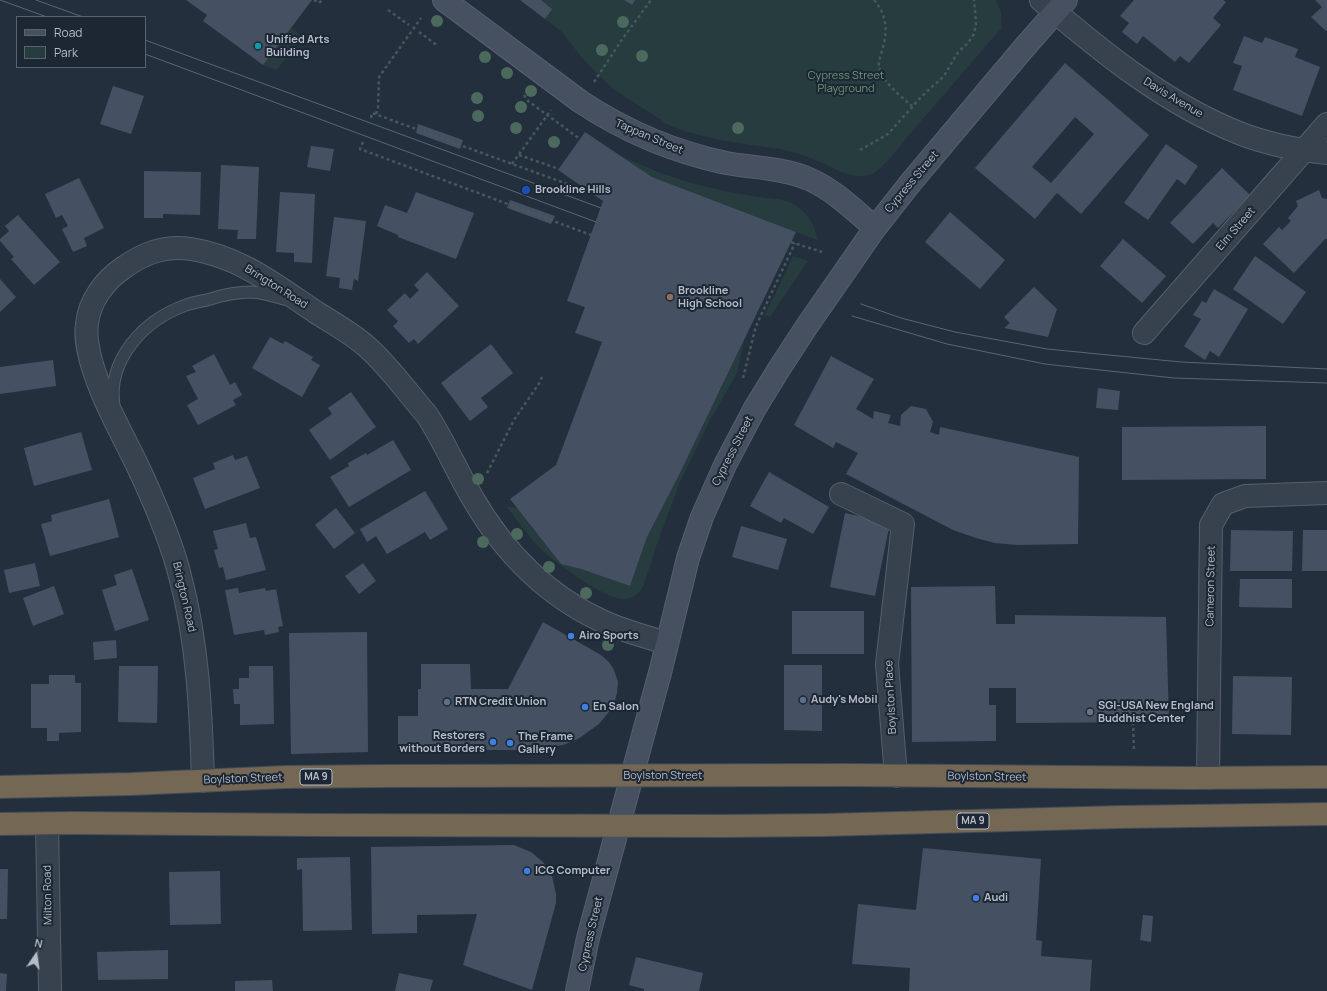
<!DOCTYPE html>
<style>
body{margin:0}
#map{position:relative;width:1327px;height:991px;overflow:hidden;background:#242f3e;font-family:Manrope,sans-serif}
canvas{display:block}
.legend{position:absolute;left:16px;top:16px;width:130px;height:52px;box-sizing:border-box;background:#1d2633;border:1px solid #59626f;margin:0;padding:5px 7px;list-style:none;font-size:12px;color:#b4bcc9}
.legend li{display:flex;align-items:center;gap:8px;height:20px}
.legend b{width:20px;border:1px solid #59626f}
.north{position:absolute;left:16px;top:935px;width:40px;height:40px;-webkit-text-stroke:3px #1d2633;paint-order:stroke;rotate:13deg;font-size:11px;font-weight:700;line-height:16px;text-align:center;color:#b4bcc9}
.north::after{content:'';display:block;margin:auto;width:14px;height:18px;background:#b4bcc9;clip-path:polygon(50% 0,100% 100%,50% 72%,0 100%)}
</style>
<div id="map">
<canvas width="1327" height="991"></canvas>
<ul class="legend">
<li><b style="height:5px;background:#465061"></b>Road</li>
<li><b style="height:11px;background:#263c3f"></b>Park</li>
</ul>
<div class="north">N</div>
</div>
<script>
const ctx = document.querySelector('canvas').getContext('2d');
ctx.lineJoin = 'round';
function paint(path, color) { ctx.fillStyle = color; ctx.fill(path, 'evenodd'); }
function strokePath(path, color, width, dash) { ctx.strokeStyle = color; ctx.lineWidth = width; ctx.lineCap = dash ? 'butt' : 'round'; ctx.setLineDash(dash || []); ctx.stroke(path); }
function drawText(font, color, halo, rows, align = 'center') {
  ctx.font = font + ' Manrope,sans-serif'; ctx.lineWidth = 4; ctx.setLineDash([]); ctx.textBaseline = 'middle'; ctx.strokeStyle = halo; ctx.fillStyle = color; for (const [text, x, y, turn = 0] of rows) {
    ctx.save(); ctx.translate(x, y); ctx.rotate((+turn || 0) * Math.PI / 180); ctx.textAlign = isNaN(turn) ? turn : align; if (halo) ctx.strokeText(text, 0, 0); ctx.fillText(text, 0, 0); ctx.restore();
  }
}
paint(new Path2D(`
 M 520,0 L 996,0 L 1001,12 L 1002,28 L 998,32 C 968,66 939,101 909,135 C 899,147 889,161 877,171 C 872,175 866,176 860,176 C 845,176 834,168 820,162 C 807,156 794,152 780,149 C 739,143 698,139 660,121 L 663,121 L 613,89 L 583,59 L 562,32 Z
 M 292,27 L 301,37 L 277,70 L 263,65 Z
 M 618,154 C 648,169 679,181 712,188 C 730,193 748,195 766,198 C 776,199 786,199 795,205 C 807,212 816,226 817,240 L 652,177 Z
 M 793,256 L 808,261 L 770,317 L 765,315 Z
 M 744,341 L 737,373 L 710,420 L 680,482 L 657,544 L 644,584 C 640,593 633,599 623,599 C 605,599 559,565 545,553 C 530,540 518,521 506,506 L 517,508 L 561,564 L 581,569 L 630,586 L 647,537 L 679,475 Z`), '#263c3f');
paint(new Path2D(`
 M 186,0 L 312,0 L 263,65 L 203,21 L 207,15 Z
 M 520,0 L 541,0 L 552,9 L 545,19 Z
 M 624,0 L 635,0 L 632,5 Z
 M 1134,0 L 1223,0 L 1226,2 L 1213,18 L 1221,25 L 1189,63 L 1180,56 L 1175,62 L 1143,36 L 1137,44 L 1122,32 L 1129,23 L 1120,16 Z
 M 1315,0 L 1327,0 L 1327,30 L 1326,31 L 1311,17 L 1322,7 Z
 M 1244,36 L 1262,43 L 1265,37 L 1298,49 L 1295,57 L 1320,67 L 1302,116 L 1233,90 L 1242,66 L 1233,63 Z
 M 1065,63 L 1149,135 L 1081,214 L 1057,193 L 1035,219 L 975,168 ZM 1075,117 L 1094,134 L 1051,183 L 1032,167 Z
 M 113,86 L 144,96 L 131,134 L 100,124 Z
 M 418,124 L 463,140 L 460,149 L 416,133 Z
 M 585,132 L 652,177 L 796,232 L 679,475 L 647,537 L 630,586 L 581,569 L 561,564 L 510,499 L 556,465 L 602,342 L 575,333 L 585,307 L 567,301 L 603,201 L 558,170 Z
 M 1166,144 L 1198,166 L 1185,185 L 1177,179 L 1148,220 L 1124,203 Z
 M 311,146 L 334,149 L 330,171 L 307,167 Z
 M 221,165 L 259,167 L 256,239 L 237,239 L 238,230 L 218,229 Z
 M 1222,168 L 1250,195 L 1218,228 L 1213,223 L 1193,244 L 1170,223 Z
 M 144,171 L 201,172 L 200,215 L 163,214 L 163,218 L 144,218 Z
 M 79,178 L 104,228 L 84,238 L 87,246 L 73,252 L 62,229 L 68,226 L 62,215 L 56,218 L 45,194 Z
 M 1319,190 L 1322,198 L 1327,199 L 1327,239 L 1325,239 L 1294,273 L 1263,244 L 1279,227 L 1282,230 L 1291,221 L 1288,218 L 1298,206 L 1296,201 Z
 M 280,192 L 315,194 L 312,263 L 294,262 L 294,253 L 276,252 Z
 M 416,192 L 474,213 L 456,259 L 398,237 L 398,235 L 377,226 L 385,205 L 407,213 Z
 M 510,200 L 555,216 L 551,224 L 507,208 Z
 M 950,212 L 1005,260 L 980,289 L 925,242 Z
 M 18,215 L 60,262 L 34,285 L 11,259 L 14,257 L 0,241 L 0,239 L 9,231 L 5,226 Z
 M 334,217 L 366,221 L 358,281 L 354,279 L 352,290 L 339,288 L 340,278 L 326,276 Z
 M 1123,239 L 1166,276 L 1142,303 L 1100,266 Z
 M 1255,256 L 1306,292 L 1283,324 L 1233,289 Z
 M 427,272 L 459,306 L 418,344 L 414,339 L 409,343 L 393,326 L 398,321 L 387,310 L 405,293 L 410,299 L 419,290 L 414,285 Z
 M 0,279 L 16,297 L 0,312 Z
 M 1034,287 L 1057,309 L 1048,337 L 1004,328 L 1010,323 L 1004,317 Z
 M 1214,289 L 1248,309 L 1219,357 L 1210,351 L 1205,360 L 1184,346 L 1201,319 L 1193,315 L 1202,301 L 1206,303 Z
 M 270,337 L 283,344 L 285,341 L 313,357 L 311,360 L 320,365 L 302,397 L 252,368 Z
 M 491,344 L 513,373 L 481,398 L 488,407 L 470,421 L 441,383 Z
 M 214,354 L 230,385 L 235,382 L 242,395 L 233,400 L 236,405 L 198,425 L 187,405 L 198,399 L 186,376 L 196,372 L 192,366 Z
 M 831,356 L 874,379 L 856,409 L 873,419 L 874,411 L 891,415 L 888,423 L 900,426 L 901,415 L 911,406 L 926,409 L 933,422 L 930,432 L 939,435 L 940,427 L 1079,457 L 1078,544 L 1018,545 L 995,543 L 976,538 L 953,530 L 846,474 L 858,453 L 836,442 L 833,448 L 794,425 Z
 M 53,360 L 56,386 L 0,394 L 0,367 Z
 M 1098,388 L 1120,391 L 1118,410 L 1096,408 Z
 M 351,392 L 376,427 L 330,460 L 309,430 L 332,414 L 328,408 Z
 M 1266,426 L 1266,479 L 1122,480 L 1122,427 Z
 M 81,432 L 92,470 L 34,486 L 24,448 Z
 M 393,440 L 411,470 L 349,507 L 330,477 L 349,466 L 348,463 L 366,453 L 367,455 Z
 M 233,455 L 235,460 L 247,456 L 260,488 L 205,509 L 193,478 L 215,469 L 213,463 Z
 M 769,472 L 829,507 L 813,534 L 784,518 L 781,523 L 750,506 Z
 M 425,491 L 448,529 L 430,540 L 425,532 L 387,554 L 376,536 L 367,542 L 360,529 Z
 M 109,499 L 119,537 L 50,556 L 41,524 L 52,521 L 51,515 Z
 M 336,508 L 355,533 L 334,549 L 315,525 Z
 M 845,513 L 890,523 L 875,596 L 830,587 Z
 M 246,523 L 250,538 L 256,537 L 266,570 L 226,580 L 223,567 L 219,568 L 214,550 L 218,549 L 213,531 Z
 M 741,526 L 787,539 L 778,570 L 732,557 Z
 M 1231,530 L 1293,531 L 1292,571 L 1230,571 Z
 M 1303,530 L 1327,530 L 1327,571 L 1302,571 Z
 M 35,563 L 40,586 L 9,593 L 4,570 Z
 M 363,563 L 376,581 L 359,594 L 345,576 Z
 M 132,569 L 149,620 L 115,631 L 102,590 L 117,585 L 114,575 Z
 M 1240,579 L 1292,579 L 1292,608 L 1239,607 Z
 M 54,586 L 64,614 L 33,626 L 23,598 Z
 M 995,586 L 996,624 L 1015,624 L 1015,615 L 1166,617 L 1169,722 L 1016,723 L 1016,688 L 989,688 L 989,705 L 996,705 L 996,741 L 912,742 L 911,587 Z
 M 238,588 L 239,593 L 265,588 L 266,591 L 276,589 L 283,626 L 278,627 L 279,632 L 265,635 L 264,630 L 234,635 L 225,590 Z
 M 792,611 L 864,611 L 864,654 L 792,654 Z
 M 543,622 L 601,655 L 609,662 L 614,670 L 618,682 L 617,693 L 614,704 L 608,713 L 599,724 L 578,739 L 563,745 L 525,750 L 421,750 L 421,746 L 398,747 L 398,716 L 418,716 L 418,689 L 421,689 L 421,664 L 470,664 L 471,689 L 508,689 Z
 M 367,632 L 368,752 L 291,754 L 289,633 Z
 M 116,640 L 117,658 L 94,660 L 93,642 Z
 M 784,665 L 822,665 L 822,731 L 784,730 Z
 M 119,666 L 158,666 L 157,723 L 118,722 Z
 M 249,666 L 273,666 L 274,724 L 240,725 L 240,704 L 234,704 L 233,689 L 239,689 L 239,678 L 249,678 Z
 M 49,675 L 75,675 L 75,683 L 81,683 L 81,732 L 59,733 L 59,741 L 47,741 L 47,728 L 31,728 L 31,684 L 49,684 Z
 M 1233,676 L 1292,677 L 1291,735 L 1232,734 Z
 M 514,845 L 531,852 L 544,863 L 552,876 L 556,894 L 556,903 L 532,990 L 463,965 L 477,914 L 417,915 L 417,933 L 372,934 L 371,847 Z
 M 923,848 L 1041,859 L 1036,940 L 1042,941 L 1041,956 L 1092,960 L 1090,991 L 909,991 L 910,968 L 852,964 L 858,904 L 916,910 Z
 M 350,857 L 352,930 L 303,931 L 302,869 L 297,870 L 297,858 Z
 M 0,869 L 8,869 L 7,919 L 0,919 Z
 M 220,871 L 221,924 L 170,925 L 169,872 Z
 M 1143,915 L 1153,916 L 1151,942 L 1140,940 Z
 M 168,950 L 168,979 L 98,980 L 97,952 Z
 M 636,957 L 703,973 L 699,991 L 644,991 L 644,989 L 629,985 Z
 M 0,973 L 7,974 L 6,991 L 0,991 Z
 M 399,973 L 433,980 L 430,991 L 395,991 Z
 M 272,980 L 273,991 L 235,991 L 235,981 Z`), '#455162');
const lane = new Path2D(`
 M 114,406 C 107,359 144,320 186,305 C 193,303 200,301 207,300 C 222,295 236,292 252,292 C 263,293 274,296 284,299`);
const street = new Path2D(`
 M 1041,0 C 1101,51 1164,103 1239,133 C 1267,144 1297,150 1327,153
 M 1144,333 L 1327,124
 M 841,494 L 903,524 L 887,664 L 896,776
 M 1208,778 L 1211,525 L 1223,504 L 1245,496 L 1327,493
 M 203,781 C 201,712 198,643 180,576 C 172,544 159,513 145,482 C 127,441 103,404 91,361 C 88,349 85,336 87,324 C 89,302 104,281 123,268 C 144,253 165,245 191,249 C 239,256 278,287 317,313 C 333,323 351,333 366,346 C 389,366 407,392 427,415 C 444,441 456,470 472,497 C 503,551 547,596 604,622 C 624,631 646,637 667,643
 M 47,824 L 50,991`);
const secondary = new Path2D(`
 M 444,0 L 581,102 C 625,131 674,152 726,163 C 754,168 783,168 809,179 C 834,190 854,210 875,228
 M 577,991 L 588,938 L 661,669 L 688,558 L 702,517 L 725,465 L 755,408 L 779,369 L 807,326 L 875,228 L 912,181 L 1023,49 L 1066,0`);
const highway = new Path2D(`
 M 0,787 L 131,784 L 286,777 L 384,776 L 847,775 L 1191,778 L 1327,777
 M 0,824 L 72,823 L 323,825 L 724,826 L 824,825 L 1121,817 L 1327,814`);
strokePath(lane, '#565f6c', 13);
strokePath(street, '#565f6c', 24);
strokePath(secondary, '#565f6c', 24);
strokePath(highway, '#434c59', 24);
strokePath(new Path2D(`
 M 314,0 L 319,3 L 322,0
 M 874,0 C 886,13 888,30 883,47 C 881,54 878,62 879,68 C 884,84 901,96 912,106
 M 388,10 L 409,25
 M 419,32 L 438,46
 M 594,82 L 621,41 L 651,0
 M 524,95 L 528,101 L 580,139
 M 376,114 L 378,108 L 379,77 L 421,18
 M 371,118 L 372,113 L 592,193
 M 363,142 L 360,149 L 591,235
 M 860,150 L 888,134 L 921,97 L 944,76 L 955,57 L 959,51 L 968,43 L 974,34 L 976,23 L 974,0
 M 519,155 L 559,169
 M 512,164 L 551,110
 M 791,242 L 822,252
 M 743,378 L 756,326 L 795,243
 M 487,473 L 514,420 L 540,382 L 543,374
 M 1133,722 L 1134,751`), '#44595c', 2.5, [3, 3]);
strokePath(lane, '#38414e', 11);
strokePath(street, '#38414e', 22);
strokePath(secondary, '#465061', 22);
strokePath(highway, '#746855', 22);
strokePath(new Path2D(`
 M 0,0 L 47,17
 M 36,0 L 83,17
 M 145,40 L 601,208
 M 145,54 L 596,222
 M 861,304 L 901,318 L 955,332 L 1047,349 L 1181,362 L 1327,369
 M 852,316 L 947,344 L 1045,364 L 1174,378 L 1327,383`), '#5a6575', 1);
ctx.fillStyle = '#4b6a5d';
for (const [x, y] of [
 [437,21],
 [623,22],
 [602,50],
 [642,56],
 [485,57],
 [507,73],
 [531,91],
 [477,98],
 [521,107],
 [478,116],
 [516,128],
 [738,128],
 [554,142],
 [478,479],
 [517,534],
 [483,542],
 [549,567],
 [586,593],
 [608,645]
]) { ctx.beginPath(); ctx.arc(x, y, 6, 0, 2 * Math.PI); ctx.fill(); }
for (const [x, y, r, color] of [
 [258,46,4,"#0f9aa8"],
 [526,190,5,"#1a4fb4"],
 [670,297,4,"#8d6e63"],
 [571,636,4,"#3f7fe0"],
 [803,700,4,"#5c6f8a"],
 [447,702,4,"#5c6f8a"],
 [585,707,4,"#3f7fe0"],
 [1090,712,4,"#6b7280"],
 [493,742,4,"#3f7fe0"],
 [510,743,4,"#3f7fe0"],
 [527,871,4,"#3f7fe0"],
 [976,898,4,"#3f7fe0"]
]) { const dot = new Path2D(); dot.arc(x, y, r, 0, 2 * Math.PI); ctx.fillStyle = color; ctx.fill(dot); strokePath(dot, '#1d2633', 1.5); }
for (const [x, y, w] of [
 [316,777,32],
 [973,821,32]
]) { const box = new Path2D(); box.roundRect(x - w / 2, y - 8, w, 16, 3); ctx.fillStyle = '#1d2633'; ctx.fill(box); strokePath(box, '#b4bcc9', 1); }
drawText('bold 10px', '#b4bcc9', null, [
 ["MA 9",316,777],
 ["MA 9",973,821]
]);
drawText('bold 11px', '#b4bcc9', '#1d2633', [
 ["Unified Arts",266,40],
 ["Building",266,53],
 ["Brookline Hills",535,190],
 ["Brookline",678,291],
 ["High School",678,304],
 ["Airo Sports",579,636],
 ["Audy's Mobil",811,700],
 ["RTN Credit Union",455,702],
 ["SGI-USA New England",1098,706],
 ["Buddhist Center",1098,719],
 ["En Salon",593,707],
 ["Restorers",485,736,"right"],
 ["without Borders",485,749,"right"],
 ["The Frame",518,737],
 ["Gallery",518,750],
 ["ICG Computer",535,871],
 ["Audi",984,898]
], 'left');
drawText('11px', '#6b9a76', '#1d2633', [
 ["Cypress Street",846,76],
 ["Playground",846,89]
]);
drawText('11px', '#b4bcc9', '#1d2633', [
 ["Davis Avenue",1173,98,31],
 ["Tappan Street",649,137,23],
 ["Cypress Street",912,182,-50],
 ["Elm Street",1236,229,-49],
 ["Brington Road",276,287,32],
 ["Cypress Street",733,451,-63],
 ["Cameron Street",1211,586,-89],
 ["Brington Road",184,597,77],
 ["Boylston Place",891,697,-93],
 ["Boylston Street",663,776],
 ["Boylston Street",987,777,1],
 ["Boylston Street",243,779,-2],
 ["Milton Road",48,895,-91],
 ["Cypress Street",591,934,-77]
]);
</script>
